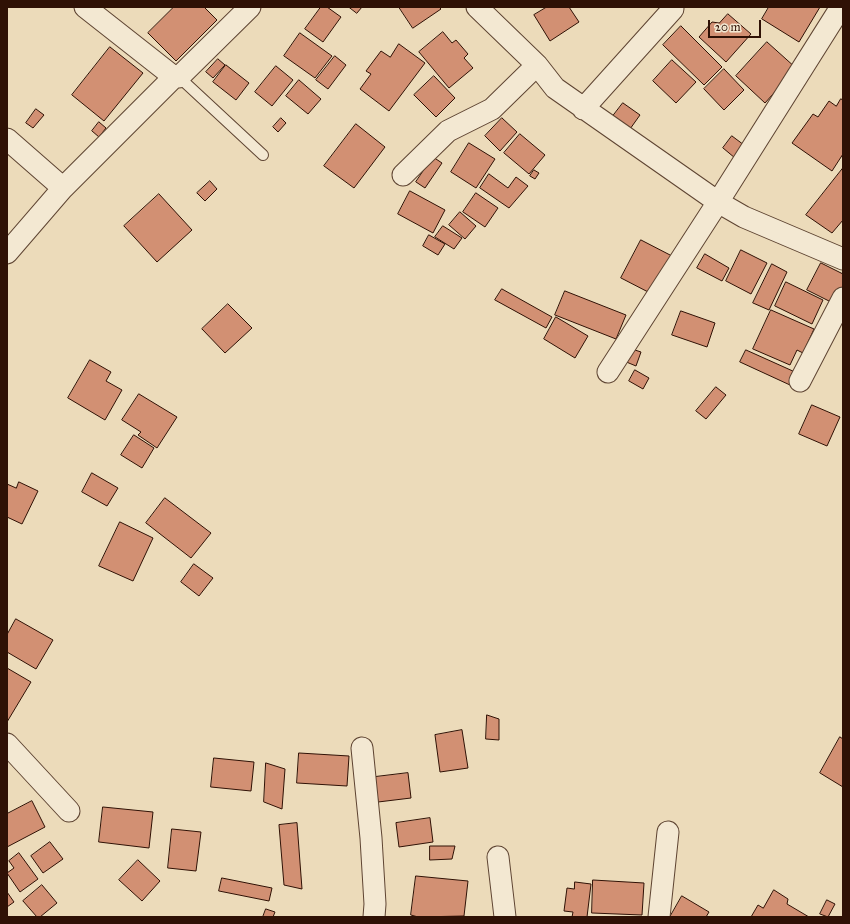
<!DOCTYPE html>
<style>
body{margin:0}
#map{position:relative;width:850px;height:924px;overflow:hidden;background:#ecdbba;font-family:"IM FELL Great Primer",serif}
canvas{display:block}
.frame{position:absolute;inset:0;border:8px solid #2f1105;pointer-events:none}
.scale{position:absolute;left:708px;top:20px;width:53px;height:18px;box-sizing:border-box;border:2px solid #2f1105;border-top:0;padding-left:5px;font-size:12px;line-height:14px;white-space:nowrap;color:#2f1105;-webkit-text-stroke:3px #f3e8d2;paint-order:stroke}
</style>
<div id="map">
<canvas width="850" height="924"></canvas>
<div class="frame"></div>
<div class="scale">20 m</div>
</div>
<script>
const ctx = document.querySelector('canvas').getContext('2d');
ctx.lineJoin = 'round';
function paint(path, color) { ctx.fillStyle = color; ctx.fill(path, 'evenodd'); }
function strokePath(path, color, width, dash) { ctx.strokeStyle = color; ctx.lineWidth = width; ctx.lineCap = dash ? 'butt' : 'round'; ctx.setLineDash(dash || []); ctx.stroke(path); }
const building = new Path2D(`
 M 174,7 L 204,7 L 217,20 L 176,61 L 148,33 Z
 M 321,7 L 327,7 L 341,17 L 323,42 L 305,29 Z
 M 349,7 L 362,7 L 357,13 Z
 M 399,7 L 439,7 L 441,9 L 413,28 Z
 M 547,7 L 569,7 L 579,22 L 550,41 L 534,15 Z
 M 769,7 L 820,7 L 799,42 L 762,19 Z
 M 728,14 L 751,34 L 726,62 L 699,37 L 712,22 L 719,23 Z
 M 681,26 L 722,67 L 704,85 L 663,45 Z
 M 443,32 L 452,43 L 456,40 L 468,54 L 464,58 L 473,68 L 449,88 L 419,52 Z
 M 300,33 L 332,56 L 315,78 L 284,56 Z
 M 767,42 L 796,68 L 765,103 L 736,76 Z
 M 399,44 L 425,63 L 389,111 L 360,89 L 371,74 L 366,71 L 381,51 L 390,57 Z
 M 110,47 L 143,73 L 104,121 L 72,95 Z
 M 335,56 L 346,65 L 328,89 L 316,80 Z
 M 218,59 L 225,65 L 213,78 L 206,72 Z
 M 672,60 L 696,82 L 676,103 L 653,81 Z
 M 226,65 L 249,83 L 236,100 L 213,82 Z
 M 276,66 L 293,80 L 272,106 L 255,92 Z
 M 724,69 L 744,90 L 724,110 L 704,89 Z
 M 434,76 L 455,98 L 436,117 L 414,95 Z
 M 299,80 L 321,99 L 308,114 L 286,96 Z
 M 841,99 L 843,100 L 843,154 L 832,171 L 792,143 L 813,114 L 818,117 L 829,101 L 836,106 Z
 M 623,103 L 640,115 L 630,129 L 613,116 Z
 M 36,109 L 44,115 L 33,128 L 26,123 Z
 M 281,118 L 286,123 L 278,132 L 273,127 Z
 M 502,118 L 517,132 L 500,151 L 485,136 Z
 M 99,122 L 106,128 L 99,137 L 92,131 Z
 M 356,124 L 385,147 L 354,188 L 324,166 Z
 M 520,134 L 545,155 L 529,174 L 504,153 Z
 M 732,136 L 744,145 L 735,158 L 723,148 Z
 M 469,143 L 495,159 L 476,188 L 451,172 Z
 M 433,157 L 442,163 L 425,188 L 416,182 Z
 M 843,168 L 843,220 L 832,233 L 806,215 Z
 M 534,170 L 539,173 L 535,179 L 530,176 Z
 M 489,174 L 508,188 L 516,177 L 528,186 L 509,208 L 480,188 Z
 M 210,181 L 217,189 L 205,201 L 197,193 Z
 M 410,191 L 445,210 L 433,233 L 398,214 Z
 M 476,193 L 498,208 L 485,227 L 463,212 Z
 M 159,194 L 192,230 L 157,262 L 124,226 Z
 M 460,212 L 476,226 L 465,239 L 449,225 Z
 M 443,226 L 462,238 L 454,249 L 435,237 Z
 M 429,235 L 445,244 L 438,255 L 423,246 Z
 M 641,240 L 672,256 L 652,294 L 621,278 Z
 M 741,250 L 767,263 L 751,294 L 726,281 Z
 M 705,254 L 729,268 L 722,281 L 697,268 Z
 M 821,263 L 843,274 L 843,288 L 835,304 L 807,290 Z
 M 772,264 L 787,272 L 769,310 L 753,303 Z
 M 786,282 L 823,300 L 812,324 L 775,306 Z
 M 502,289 L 552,317 L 546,328 L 495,300 Z
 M 565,291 L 626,315 L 616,339 L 555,315 Z
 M 228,304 L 252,328 L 225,353 L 202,329 Z
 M 771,310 L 814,329 L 803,353 L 797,350 L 790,365 L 753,349 Z
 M 681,311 L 715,323 L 707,347 L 672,335 Z
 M 556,317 L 588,336 L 575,358 L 544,339 Z
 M 629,348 L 641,352 L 636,366 L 624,361 Z
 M 746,350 L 795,372 L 790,385 L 740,362 Z
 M 90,360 L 111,372 L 106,381 L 122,390 L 105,420 L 68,398 Z
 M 635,370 L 649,378 L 643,389 L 629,381 Z
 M 716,387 L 726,395 L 706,419 L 696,411 Z
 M 139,394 L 177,417 L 157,448 L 138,435 L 141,432 L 122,420 Z
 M 812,405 L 840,417 L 827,446 L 799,434 Z
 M 134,435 L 154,448 L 142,468 L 121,455 Z
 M 92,473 L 118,488 L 107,506 L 82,492 Z
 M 19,482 L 38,491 L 22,524 L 7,517 L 7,484 L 16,488 Z
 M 165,498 L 211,533 L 191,558 L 146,523 Z
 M 120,522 L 153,538 L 133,581 L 99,566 Z
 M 194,564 L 213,578 L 199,596 L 181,582 Z
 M 16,619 L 53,640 L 36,669 L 7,652 L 7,635 Z
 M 7,668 L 31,682 L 7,722 Z
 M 487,715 L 499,719 L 499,740 L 486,739 Z
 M 462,730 L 468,768 L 440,772 L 435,735 Z
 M 840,737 L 843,739 L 843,787 L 820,773 Z
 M 299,753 L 349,756 L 347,786 L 297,783 Z
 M 214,758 L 254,762 L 251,791 L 211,787 Z
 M 266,763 L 285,769 L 282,809 L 264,802 Z
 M 408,773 L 411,798 L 378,802 L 375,777 Z
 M 32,801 L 45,827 L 7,847 L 7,814 Z
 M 103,807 L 153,812 L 149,848 L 99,842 Z
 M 430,818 L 433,842 L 399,847 L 396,823 Z
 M 297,823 L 302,889 L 284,885 L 279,825 Z
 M 172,829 L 201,832 L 196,871 L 168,868 Z
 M 50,842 L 63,859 L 43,873 L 31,856 Z
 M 430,846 L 455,846 L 452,859 L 430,860 Z
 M 19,853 L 38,879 L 20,892 L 7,873 L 14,868 L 9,861 Z
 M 138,860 L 160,881 L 142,901 L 119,880 Z
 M 416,876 L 468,881 L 464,916 L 418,917 L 411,915 Z
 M 222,878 L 272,888 L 269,901 L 219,891 Z
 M 593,880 L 644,883 L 642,915 L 592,913 Z
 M 575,882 L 591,884 L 587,917 L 572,917 L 573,912 L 564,911 L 567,888 L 574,889 Z
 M 42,885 L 57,903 L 40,917 L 37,917 L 23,901 Z
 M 774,890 L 788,899 L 787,904 L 809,917 L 751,917 L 758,905 L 763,908 Z
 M 7,892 L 14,902 L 7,907 Z
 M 682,896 L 709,912 L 706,917 L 670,917 Z
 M 827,900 L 835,904 L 828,917 L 820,914 Z
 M 266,909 L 275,912 L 273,917 L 263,917 Z`);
paint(building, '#d29073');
strokePath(building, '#2f1105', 1);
const lane = new Path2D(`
 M 179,77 L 263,155`);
const street = new Path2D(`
 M 85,7 L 174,77
 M 477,7 L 537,65 L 555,88 L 718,202 L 744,217 L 843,259
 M 583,109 L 673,9
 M 7,139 L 63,188
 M 403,175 L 448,131 L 492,109 L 537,65
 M 7,253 L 63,188 L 174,77 L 179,77 L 250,7
 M 608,372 L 718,202 L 841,7
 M 800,381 L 843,298
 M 7,744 L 69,811
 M 362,748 L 371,838 L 375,904 L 374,917
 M 498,857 L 505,917
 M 659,917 L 668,832`);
strokePath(lane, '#5e4432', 12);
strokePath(street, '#5e4432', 23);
strokePath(lane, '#f3e8d2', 10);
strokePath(street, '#f3e8d2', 21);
</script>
